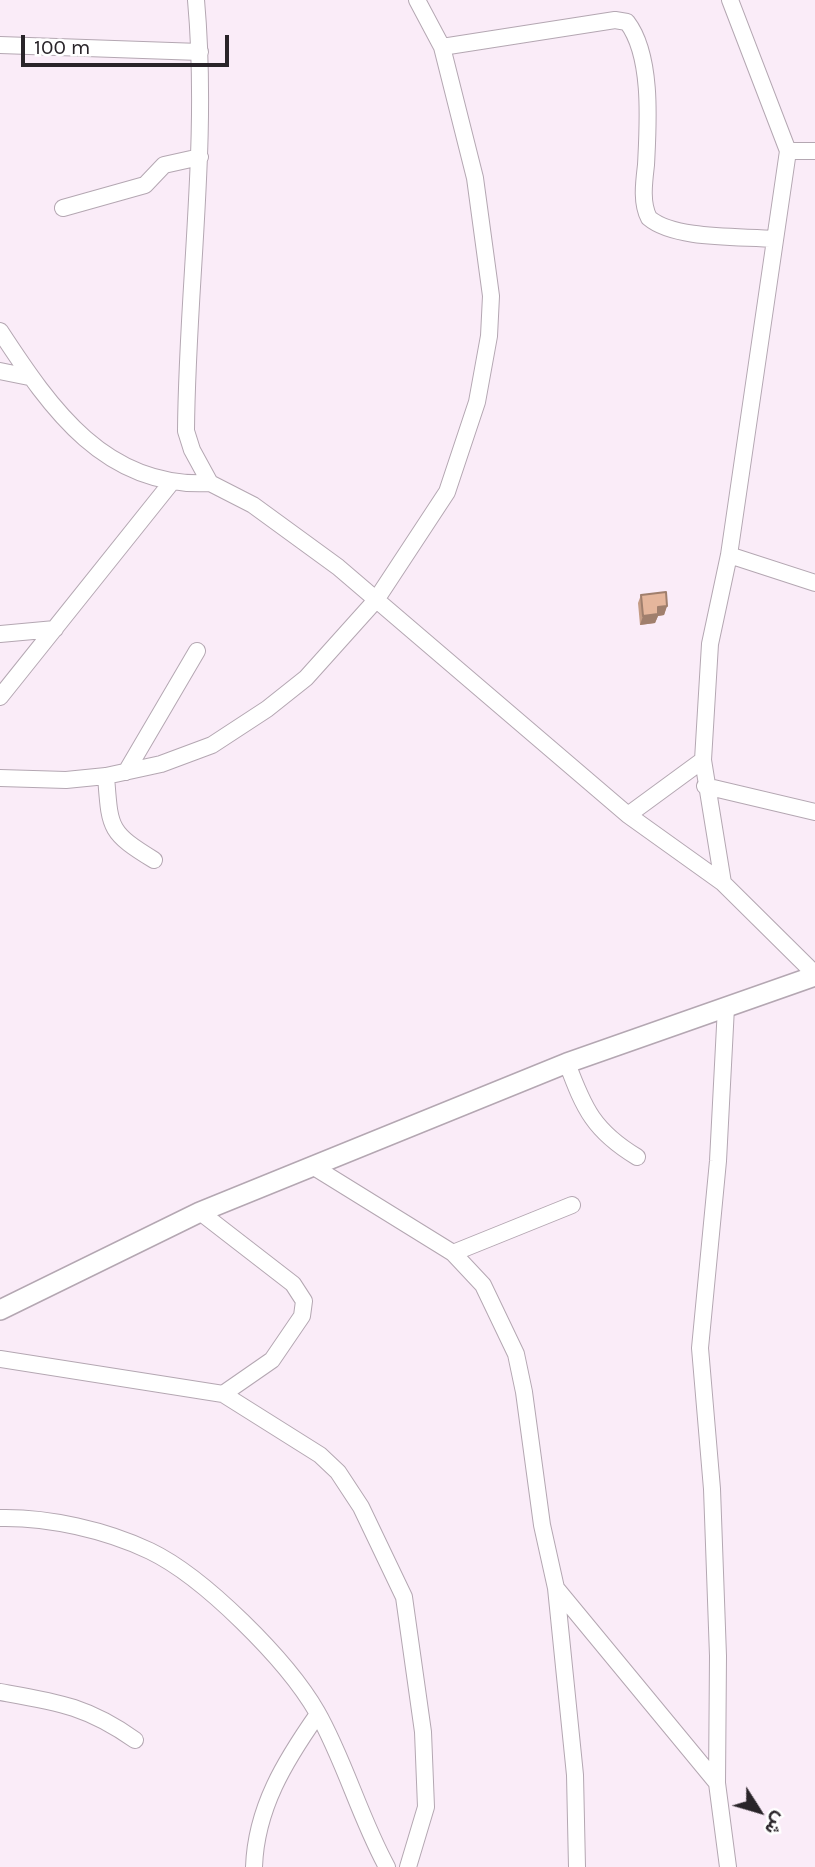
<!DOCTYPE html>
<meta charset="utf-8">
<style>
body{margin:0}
#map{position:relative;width:815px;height:1867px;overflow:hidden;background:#faecf8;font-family:Karla,Vazirmatn,sans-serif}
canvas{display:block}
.north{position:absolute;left:724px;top:1776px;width:70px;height:70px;-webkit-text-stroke:5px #fff;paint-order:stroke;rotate:127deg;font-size:19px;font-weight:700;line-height:28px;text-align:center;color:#292429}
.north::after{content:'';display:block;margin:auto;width:24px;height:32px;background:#292429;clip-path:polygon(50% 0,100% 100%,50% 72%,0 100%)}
.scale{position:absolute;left:21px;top:35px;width:208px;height:32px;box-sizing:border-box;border:4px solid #292429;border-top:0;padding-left:9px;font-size:21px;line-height:24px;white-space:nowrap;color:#292429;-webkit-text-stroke:5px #fff;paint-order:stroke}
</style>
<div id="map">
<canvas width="815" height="1867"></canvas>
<div class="north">ش</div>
<div class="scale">100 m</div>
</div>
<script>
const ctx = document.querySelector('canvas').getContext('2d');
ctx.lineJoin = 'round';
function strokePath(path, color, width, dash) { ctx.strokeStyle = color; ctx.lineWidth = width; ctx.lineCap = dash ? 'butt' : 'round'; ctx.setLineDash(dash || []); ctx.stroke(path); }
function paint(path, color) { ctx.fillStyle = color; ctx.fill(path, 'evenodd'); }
const minor = new Path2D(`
 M 196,0 C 209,144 187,287 186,431 L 192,450 L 210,483 L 253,505 L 338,567 L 628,815 L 723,883 L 815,974
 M 0,45 L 200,52
 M 442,47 L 615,20 L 627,22 C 653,56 648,125 646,165 C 644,182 641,203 649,218 C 675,240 741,236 775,239
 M 788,151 L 815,151
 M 63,208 L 145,185 L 164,165 L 200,157
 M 0,331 C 51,409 106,489 210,483
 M 0,371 L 29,377
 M 729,555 L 815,583
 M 0,634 L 55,629
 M 0,697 L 171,483
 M 126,772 L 197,651
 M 106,776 C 110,828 108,832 154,860
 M 0,778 L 66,780 L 106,776 L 161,764 L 212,745 L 267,709 L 306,678 L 376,600 L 447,492 L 477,402 L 489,336 L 491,296 L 475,178 L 442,47 L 417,0
 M 705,786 L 815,812
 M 628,815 L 703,760
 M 723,883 L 703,760 L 710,644 L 729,555 L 788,151 L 730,0
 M 726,1007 L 718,1161 L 700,1348 L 712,1489 L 718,1656 L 717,1783 L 728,1867
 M 567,1063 C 584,1109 594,1131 637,1157
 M 314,1167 L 453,1253 L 483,1285 L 516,1354 L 524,1392 L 542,1525 L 556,1588 L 575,1775 L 577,1867
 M 200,1212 L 293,1284 L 304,1301 L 302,1316 L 272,1360 L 223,1394
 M 453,1253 L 572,1205
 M 0,1359 L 223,1394 L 320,1455 L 338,1472 L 361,1507 L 404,1597 L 423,1732 L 426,1807 L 408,1867
 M 0,1518 C 48,1517 106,1530 150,1551 C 204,1577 287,1660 317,1712 C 344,1759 360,1818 387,1867
 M 556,1588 L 717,1783
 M 0,1692 C 57,1702 87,1706 135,1740
 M 254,1867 C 256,1808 285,1761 318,1714`);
const major = new Path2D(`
 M 0,1310 L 200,1212 L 567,1063 L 815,976`);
strokePath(minor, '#b4a7b2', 18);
strokePath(major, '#b4a7b2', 22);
strokePath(minor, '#fff', 16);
strokePath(major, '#fff', 19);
paint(new Path2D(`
 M 641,595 L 667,606 L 664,615 L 658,616 L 655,623 L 640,625 L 638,603 Z`), '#c59d86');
paint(new Path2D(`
 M 667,606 L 664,615 L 658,616 L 655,623 L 640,625 L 643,616 L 658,607 Z`), '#a07f6d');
const building = new Path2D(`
 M 666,592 L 667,606 L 658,607 L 658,614 L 643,616 L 641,595 Z`);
paint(building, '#e5b69c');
strokePath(building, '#a07f6d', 2);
</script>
